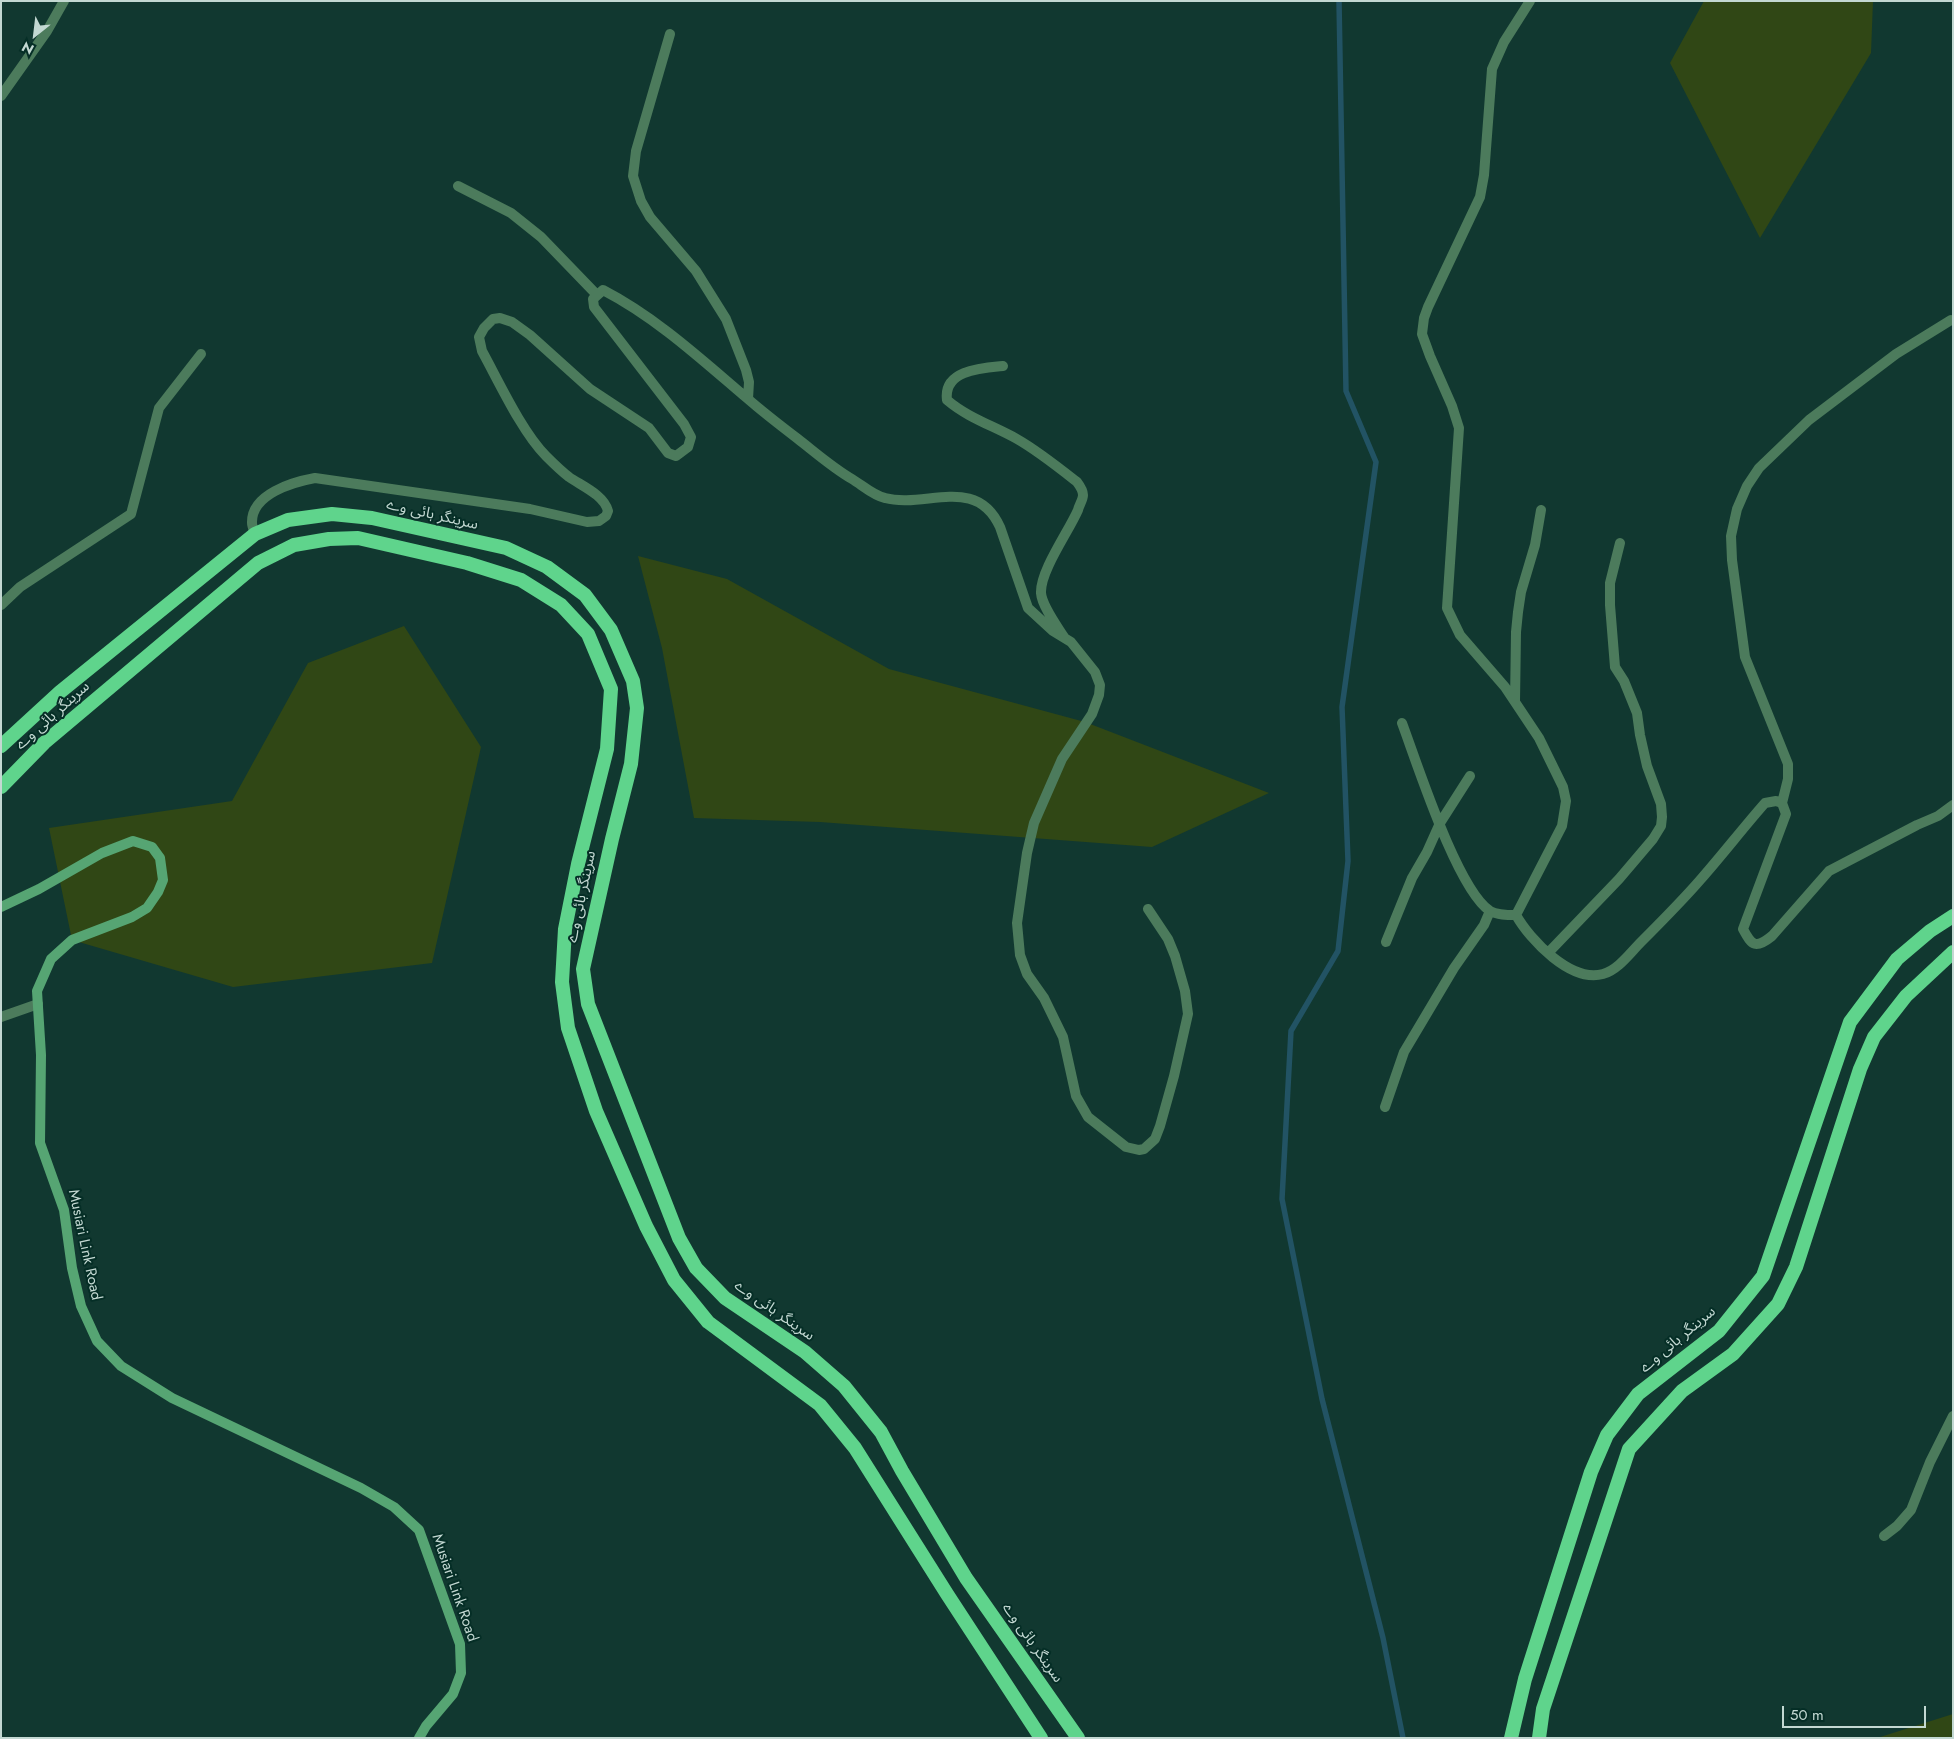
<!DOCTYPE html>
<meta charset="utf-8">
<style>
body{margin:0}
#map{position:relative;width:1954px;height:1739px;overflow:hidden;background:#113830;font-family:Jost,sans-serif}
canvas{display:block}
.frame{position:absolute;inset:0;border:2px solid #c3d8d2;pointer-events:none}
.north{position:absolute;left:10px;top:10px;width:50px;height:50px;-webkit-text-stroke:4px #052e26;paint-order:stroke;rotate:209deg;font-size:14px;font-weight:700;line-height:20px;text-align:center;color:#c3d8d2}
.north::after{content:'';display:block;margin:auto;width:18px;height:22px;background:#c3d8d2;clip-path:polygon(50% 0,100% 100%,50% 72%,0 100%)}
.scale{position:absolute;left:1782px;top:1706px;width:144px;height:22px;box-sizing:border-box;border:2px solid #c3d8d2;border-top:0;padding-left:6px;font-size:15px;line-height:18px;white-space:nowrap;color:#c3d8d2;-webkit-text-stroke:4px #052e26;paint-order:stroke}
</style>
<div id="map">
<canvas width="1954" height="1739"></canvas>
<div class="frame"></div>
<div class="north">N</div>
<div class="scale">50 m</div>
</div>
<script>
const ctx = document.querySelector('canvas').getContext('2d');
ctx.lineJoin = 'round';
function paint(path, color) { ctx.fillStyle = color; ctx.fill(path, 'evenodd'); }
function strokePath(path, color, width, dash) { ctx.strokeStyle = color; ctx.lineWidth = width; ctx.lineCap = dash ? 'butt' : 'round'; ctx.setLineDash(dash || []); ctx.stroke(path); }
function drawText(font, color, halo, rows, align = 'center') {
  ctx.font = font + ' Jost,"Noto Sans Arabic",sans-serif'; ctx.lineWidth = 4; ctx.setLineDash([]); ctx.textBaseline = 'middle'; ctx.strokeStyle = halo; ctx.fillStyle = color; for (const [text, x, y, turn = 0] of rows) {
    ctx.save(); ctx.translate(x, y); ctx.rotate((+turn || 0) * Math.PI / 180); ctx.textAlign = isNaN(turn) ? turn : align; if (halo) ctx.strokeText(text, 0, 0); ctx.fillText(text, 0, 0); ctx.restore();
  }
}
paint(new Path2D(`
 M 1704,1 L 1873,1 L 1871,53 L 1760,238 L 1670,63 Z
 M 638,556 L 727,579 L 889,669 L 1085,722 L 1269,793 L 1152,847 L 820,822 L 694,818 L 662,648 Z
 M 404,626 L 481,747 L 432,963 L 233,987 L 72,940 L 49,828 L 232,801 L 308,663 Z
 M 1953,1714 L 1953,1738 L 1877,1738 Z`), '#304715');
strokePath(new Path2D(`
 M 1339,1 L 1346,391 L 1376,462 L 1342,707 L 1348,861 L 1338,951 L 1291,1031 L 1282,1199 L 1322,1399 L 1383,1638 L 1403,1738`), '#225364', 5.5);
strokePath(new Path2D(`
 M 1530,1 L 1504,42 L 1492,69 L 1484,175 L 1480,197 L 1428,307 L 1424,318 L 1422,334 L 1430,356 L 1452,406 L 1459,428 L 1447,608 L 1460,635 L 1505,687 L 1539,738 L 1563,787 L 1566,801 L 1562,826 L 1516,915 C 1530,940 1571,983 1603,974 C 1618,970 1630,953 1641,942 C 1661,922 1682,901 1701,879 C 1723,854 1743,828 1765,803 L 1776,801 L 1782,803 L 1786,814 L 1743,929 C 1752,946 1756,949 1772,936 L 1829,871 L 1917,825 L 1938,816 L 1953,805
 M 670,34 L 636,151 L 633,176 L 641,201 L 650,217 L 696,271 L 726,319 L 746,370 L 749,382 L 748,399
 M 1,96 L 47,31 L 64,1
 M 458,186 L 511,213 L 541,237 L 597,295
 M 1003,366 C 982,368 943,370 947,400 C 968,418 994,426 1017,439 C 1038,451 1058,467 1077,482 C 1080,486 1083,490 1083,495 C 1083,500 1079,505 1078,510 C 1069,531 1040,571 1041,593 C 1042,606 1057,626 1064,637
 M 255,534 C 254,531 252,526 252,523 C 251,494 293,482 315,478 L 530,509 L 587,522 L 599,521 L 606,516 L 608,511 C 604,495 582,486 569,477 C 561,471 553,463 546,456 C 522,432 499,382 482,351 L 479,337 L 484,328 L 493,319 L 500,318 L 512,322 L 530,335 L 590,389 L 649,428 L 668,453 L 676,456 L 688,447 L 691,437 L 684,424 L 594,307 L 593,299 L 603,290 C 657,318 702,360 748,399 C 764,413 781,426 798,439 C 816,453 833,468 852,479 C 862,485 874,496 885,498 C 925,509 976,474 1000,527 L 1028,608 L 1053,631 L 1071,642 L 1095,672 L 1100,685 L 1099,695 L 1092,714 L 1062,759 L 1034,823 L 1027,853 L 1017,923 L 1020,955 L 1027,974 L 1044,998 L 1063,1037 L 1076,1096 L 1088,1117 L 1126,1147 L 1139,1150 L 1144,1149 L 1155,1139 L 1160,1126 L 1174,1076 L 1188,1014 L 1185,991 L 1175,956 L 1168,939 L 1148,909
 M 1,605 L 20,587 L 131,514 L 159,408 L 201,354
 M 1515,702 L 1516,632 L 1518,612 L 1521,592 L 1535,545 L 1541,510
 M 1402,723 C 1417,763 1457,889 1490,911 C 1497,915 1507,915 1516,915
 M 1782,803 L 1788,779 L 1788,764 L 1745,657 L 1732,560 L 1731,536 L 1737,509 L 1747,486 L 1759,468 L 1809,420 L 1896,354 L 1951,320
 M 1386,942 L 1412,878 L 1427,852 L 1440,823 L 1470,776
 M 1548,953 L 1619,879 L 1653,839 L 1661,826 L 1662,817 L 1661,804 L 1647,766 L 1640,735 L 1637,713 L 1624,681 L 1615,667 L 1610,605 L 1610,583 L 1620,543
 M 1,1017 L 38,1004
 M 1385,1107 L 1404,1052 L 1454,968 L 1484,925 L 1490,911
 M 1884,1536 L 1897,1526 L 1911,1510 L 1930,1462 L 1953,1416`), '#4c7b5c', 10);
strokePath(new Path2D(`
 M 1,907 L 39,889 L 102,853 L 133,841 L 152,847 L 160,858 L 163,880 L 158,892 L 147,908 L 132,917 L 72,940 L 51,959 L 37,991 L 41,1055 L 40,1143 L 64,1210 L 72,1268 L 81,1306 L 97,1341 L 121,1366 L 172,1398 L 361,1488 L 394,1507 L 419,1530 L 460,1644 L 461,1673 L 453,1694 L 426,1726 L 419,1738`), '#56a573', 10);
strokePath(new Path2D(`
 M 1,746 L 60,692 L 255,534 L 288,520 L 332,514 L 372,518 L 506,548 L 547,567 L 585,595 L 611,630 L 633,681 L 637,708 L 631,764 L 612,839 L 583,969 L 588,1004 L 679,1238 L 696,1268 L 725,1298 L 805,1352 L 844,1386 L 881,1432 L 902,1471 L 966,1578 L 1078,1738
 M 1,787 L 44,743 L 258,563 L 294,545 L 329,539 L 358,538 L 467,563 L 521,580 L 561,605 L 588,634 L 611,689 L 607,749 L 578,864 L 565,929 L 562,982 L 568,1028 L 596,1111 L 646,1226 L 674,1280 L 708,1322 L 820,1405 L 855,1448 L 947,1594 L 1041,1738
 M 1511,1738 L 1525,1679 L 1591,1472 L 1607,1435 L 1638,1394 L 1719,1331 L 1763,1276 L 1850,1022 L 1897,959 L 1930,931 L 1953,916
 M 1539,1738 L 1543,1709 L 1629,1449 L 1682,1391 L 1733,1354 L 1778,1304 L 1796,1267 L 1860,1069 L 1874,1037 L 1906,996 L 1953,952`), '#5fd48c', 14);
drawText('15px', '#c3d8d2', '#052e26', [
 ["سرینگر ہائی وے",432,515,13],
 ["سرینگر ہائی وے",53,716,-42],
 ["سرینگر ہائی وے",582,897,-78],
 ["Musiari Link Road",84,1245,78],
 ["سرینگر ہائی وے",774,1311,35],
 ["سرینگر ہائی وے",1678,1340,-40],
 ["Musiari Link Road",454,1588,71],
 ["سرینگر ہائی وے",1032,1643,55]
]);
</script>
